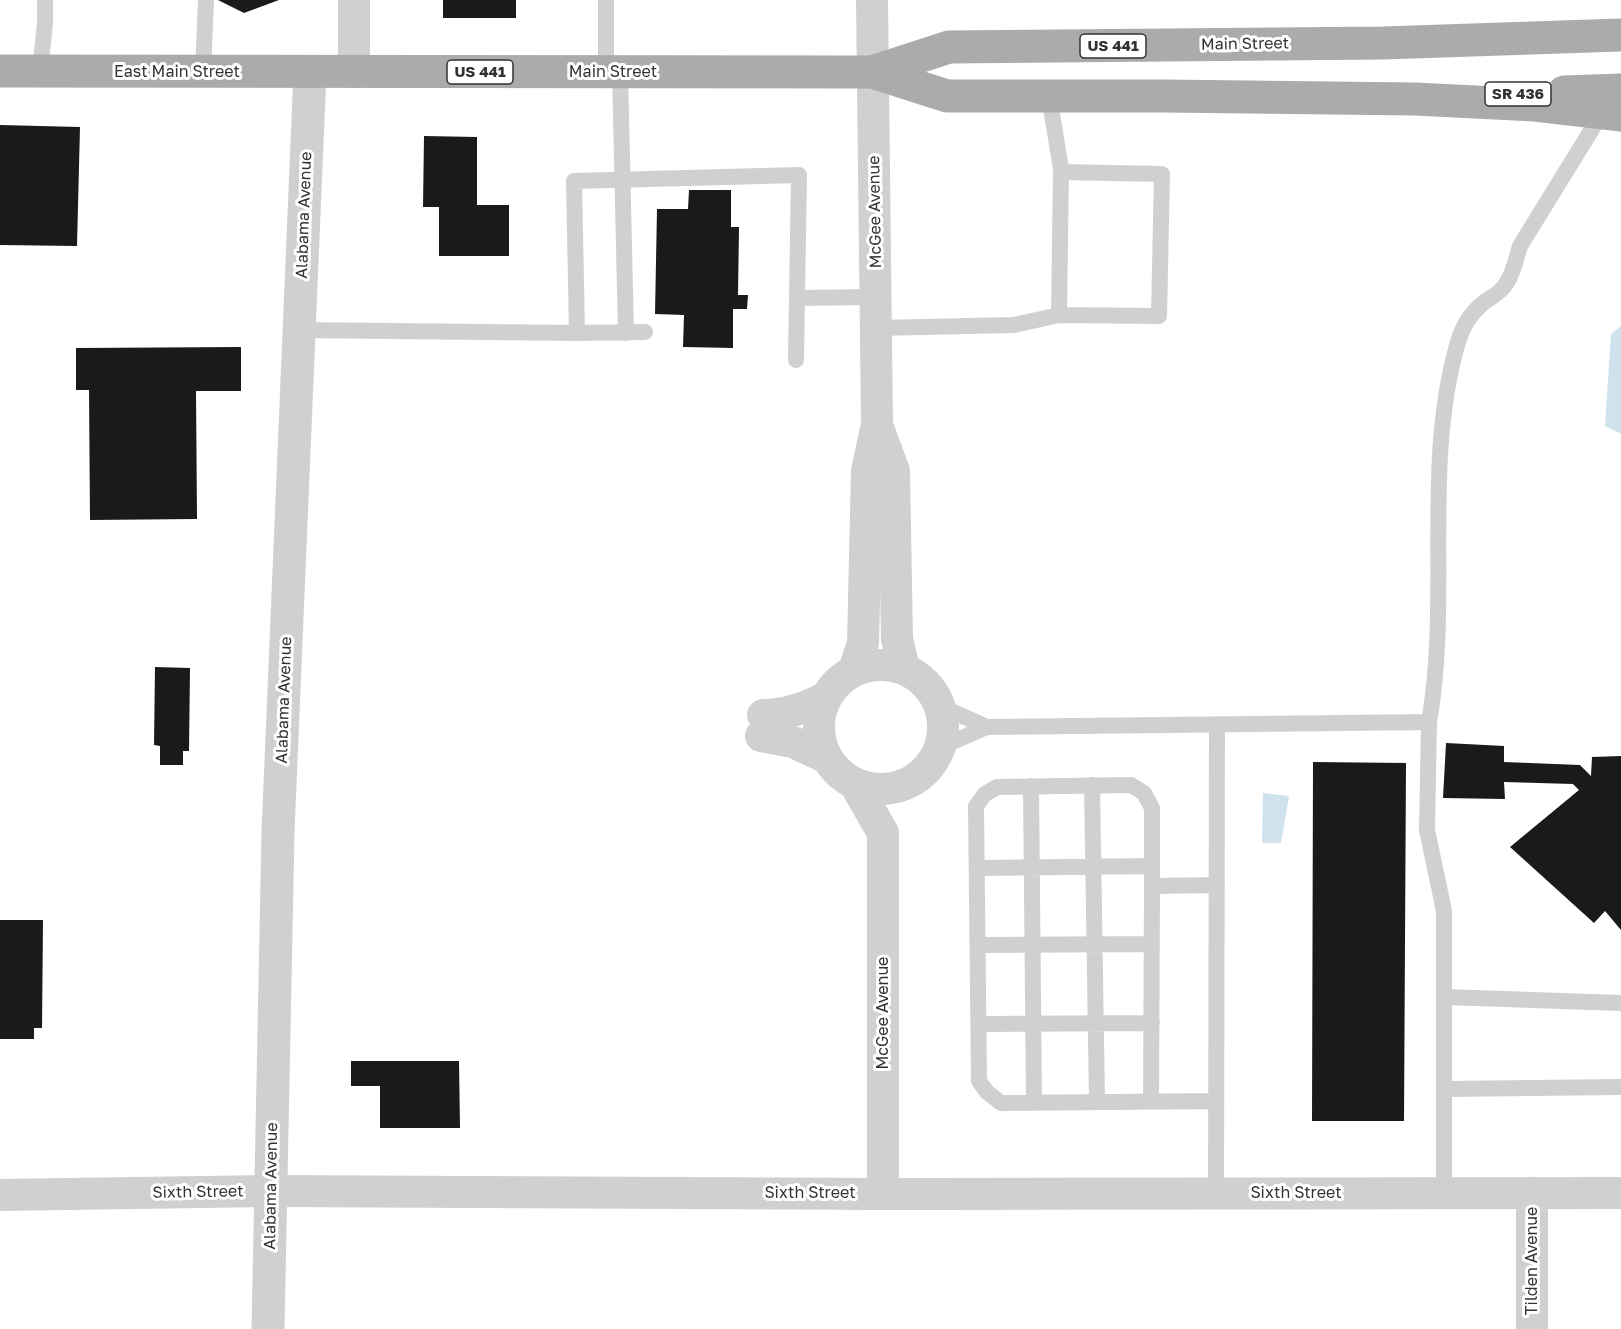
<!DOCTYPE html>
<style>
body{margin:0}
canvas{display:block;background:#fff}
</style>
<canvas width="1621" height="1329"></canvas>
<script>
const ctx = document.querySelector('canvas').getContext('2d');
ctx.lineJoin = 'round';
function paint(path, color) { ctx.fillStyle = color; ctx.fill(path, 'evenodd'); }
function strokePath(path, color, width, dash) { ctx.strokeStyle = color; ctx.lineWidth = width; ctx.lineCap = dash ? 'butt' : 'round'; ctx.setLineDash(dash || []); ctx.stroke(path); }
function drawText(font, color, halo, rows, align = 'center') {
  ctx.font = font + ' "Golos Text",sans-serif'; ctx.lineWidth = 6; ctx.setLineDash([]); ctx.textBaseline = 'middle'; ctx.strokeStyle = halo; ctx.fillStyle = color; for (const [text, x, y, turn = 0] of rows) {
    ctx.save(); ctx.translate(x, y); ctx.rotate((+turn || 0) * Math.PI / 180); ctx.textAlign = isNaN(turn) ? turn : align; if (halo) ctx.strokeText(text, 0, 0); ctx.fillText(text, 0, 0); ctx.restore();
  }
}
paint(new Path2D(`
 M 1621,326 L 1621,434 L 1605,426 L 1611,334 Z
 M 1263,793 L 1289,796 L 1281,843 L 1262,843 Z`), '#cfe2ee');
paint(new Path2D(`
 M 218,0 L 279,0 L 244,13 Z
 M 443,0 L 516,0 L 516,18 L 443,18 Z
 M 0,125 L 80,127 L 77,246 L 0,245 Z
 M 424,136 L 477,137 L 477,205 L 509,205 L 509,256 L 439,256 L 439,207 L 423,207 Z
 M 689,190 L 731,190 L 731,227 L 739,227 L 738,295 L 748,295 L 747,309 L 733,309 L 733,348 L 683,347 L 684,315 L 655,314 L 657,209 L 688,209 Z
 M 241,347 L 241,391 L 196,391 L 197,519 L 90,520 L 89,390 L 76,390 L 76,348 Z
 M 155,667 L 190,668 L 189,751 L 183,751 L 183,765 L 160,765 L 160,746 L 154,745 Z
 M 1446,743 L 1504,746 L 1504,762 L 1580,765 L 1591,776 L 1592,757 L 1621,756 L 1621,930 L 1605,911 L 1594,923 L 1510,847 L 1579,790 L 1573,784 L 1504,782 L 1505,799 L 1443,798 Z
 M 1313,762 L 1406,763 L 1404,1121 L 1312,1121 Z
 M 0,920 L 43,920 L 42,1028 L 34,1028 L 34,1039 L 0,1039 Z
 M 351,1061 L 459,1061 L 460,1128 L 380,1128 L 380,1086 L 351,1086 Z`), '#1a1a1a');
strokePath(new Path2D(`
 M 40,71 L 45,23 L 45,0
 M 203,72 L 206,0
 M 606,72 L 606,0
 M 620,72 L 626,333
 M 1059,315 L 1159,316 L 1162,174 L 1061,172
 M 876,328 L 1014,325 L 1059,315 L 1061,169 L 1049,96
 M 299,330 L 577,333
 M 645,332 L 577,333 L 574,181 L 799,175 L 797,298 L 876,297
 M 796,360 L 797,298
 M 940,706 L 987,727
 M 1429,722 C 1451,598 1422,465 1458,342 C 1462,328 1470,314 1482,304 C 1490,297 1500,294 1506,284 C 1514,272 1516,259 1520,246 L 1602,113
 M 941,747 L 987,727 L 1429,722 L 1427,830 L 1444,911 L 1444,1193
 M 1092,785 L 1097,1102
 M 1031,786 L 1034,1102
 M 977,868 L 1152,866
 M 978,945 L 1152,944
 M 1445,997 L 1621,1003
 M 979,1024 L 1152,1023
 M 1444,1089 L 1621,1087
 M 1151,1101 L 1152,886
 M 1216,1101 L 1001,1103 L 987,1092 L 979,1081 L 976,806 L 985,794 L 997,787 L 1131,785 L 1144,793 L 1152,808 L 1152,886 L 1217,885
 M 1216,1194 L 1217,725`), '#d0d0d0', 16);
strokePath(new Path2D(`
 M 354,72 L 354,0
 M 877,425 L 894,471 L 897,639 L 904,669
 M819 727a62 62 0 1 1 124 0a62 62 0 1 1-124 0Z
 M 854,670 L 863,643 L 867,471 L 877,424 L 872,0
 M 763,715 C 786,715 805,708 825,698
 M 761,736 L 793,742 L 825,757
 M 855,784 L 883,833 L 883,1194
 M 0,1195 L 270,1191 L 883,1194 L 1621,1193
 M 1532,1329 L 1532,1193`), '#d0d0d0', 32);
strokePath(new Path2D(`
 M 268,1329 L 278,832 L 310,72`), '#d0d0d0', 33);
strokePath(new Path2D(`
 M 0,71 L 872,72 L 947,96 L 1164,96 L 1415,99 L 1535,105 L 1621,115
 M 872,72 L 949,47 L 1383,43 L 1621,35
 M 1564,92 L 1621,90`), '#ababab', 33);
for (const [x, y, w] of [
 [1113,46,66],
 [480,72,66],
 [1518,94,66]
]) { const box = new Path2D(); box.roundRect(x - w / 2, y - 12, w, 24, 4.5); ctx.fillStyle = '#fff'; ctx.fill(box); strokePath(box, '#333', 1.5); }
drawText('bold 15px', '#333', null, [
 ["US 441",1113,46],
 ["US 441",480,72],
 ["SR 436",1518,94]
]);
drawText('16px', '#333', '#fff', [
 ["Main Street",1245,44,-1],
 ["East Main Street",177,72],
 ["Main Street",613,72],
 ["McGee Avenue",875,212,-91],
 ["Alabama Avenue",304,215,-88],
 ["Alabama Avenue",284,700,-88],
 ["McGee Avenue",883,1013,-90],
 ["Alabama Avenue",271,1186,-89],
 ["Sixth Street",198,1192,-1],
 ["Sixth Street",810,1193],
 ["Sixth Street",1296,1193],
 ["Tilden Avenue",1532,1261,-90]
]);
</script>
